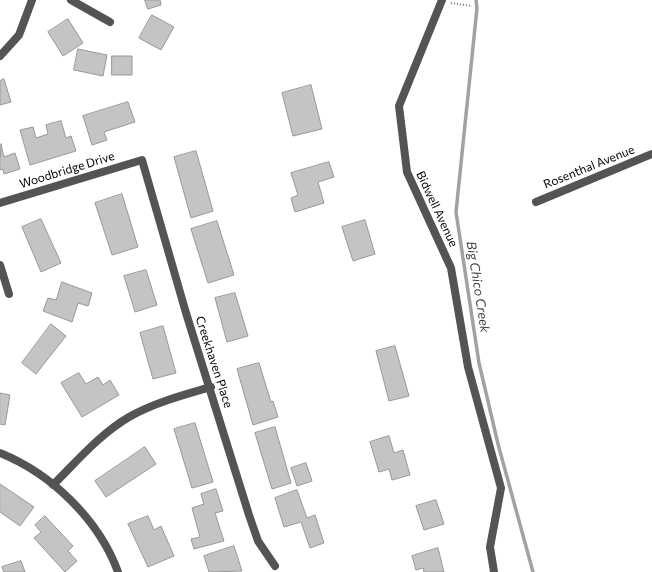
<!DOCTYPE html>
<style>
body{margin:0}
canvas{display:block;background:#fff}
</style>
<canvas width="652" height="572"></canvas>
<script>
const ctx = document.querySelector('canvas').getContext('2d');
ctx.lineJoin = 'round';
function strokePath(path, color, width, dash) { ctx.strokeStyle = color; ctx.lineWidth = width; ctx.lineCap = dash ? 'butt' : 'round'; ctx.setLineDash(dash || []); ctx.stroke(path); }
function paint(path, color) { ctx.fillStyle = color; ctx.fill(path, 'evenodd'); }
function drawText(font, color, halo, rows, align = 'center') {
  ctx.font = font + ' Commissioner,sans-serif'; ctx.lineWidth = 3; ctx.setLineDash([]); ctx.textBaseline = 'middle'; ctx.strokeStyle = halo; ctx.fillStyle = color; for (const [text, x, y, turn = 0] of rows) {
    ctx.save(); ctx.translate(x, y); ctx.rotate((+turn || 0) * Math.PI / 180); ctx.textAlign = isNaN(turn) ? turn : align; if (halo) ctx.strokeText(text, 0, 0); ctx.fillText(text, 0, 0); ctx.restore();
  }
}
strokePath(new Path2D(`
 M 476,0 L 477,8 L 456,212 L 479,363 L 498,444 L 533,572`), '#a2a2a2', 3.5);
const building = new Path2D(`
 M 145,0 L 160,0 L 161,5 L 148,9 Z
 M 152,15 L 174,27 L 161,50 L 139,38 Z
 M 68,19 L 83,43 L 63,56 L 48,32 Z
 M 78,49 L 107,55 L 103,76 L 74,70 Z
 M 112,56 L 132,56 L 132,75 L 112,75 Z
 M 4,79 L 11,102 L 0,105 L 0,81 Z
 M 311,85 L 322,129 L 293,136 L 282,93 Z
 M 128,102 L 135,122 L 104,132 L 107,140 L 92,145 L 83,116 Z
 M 61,121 L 66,138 L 71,136 L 76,151 L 30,165 L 20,130 L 33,127 L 36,138 L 48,134 L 46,125 Z
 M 1,144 L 4,157 L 15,153 L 20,169 L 4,174 L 3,169 L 0,170 Z
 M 196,151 L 213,211 L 191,218 L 174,157 Z
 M 329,162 L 334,177 L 318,182 L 324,203 L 295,212 L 291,198 L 298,195 L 291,173 Z
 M 122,194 L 138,247 L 112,255 L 95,203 Z
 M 41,219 L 61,263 L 41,272 L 22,227 Z
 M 365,220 L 375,254 L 353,261 L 342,227 Z
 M 217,221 L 234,275 L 208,283 L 191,229 Z
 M 146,270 L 157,305 L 135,312 L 124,276 Z
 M 62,282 L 92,293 L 88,306 L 78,303 L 72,322 L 43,311 L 48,298 L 56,300 Z
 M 235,293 L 248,336 L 227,342 L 215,298 Z
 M 51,324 L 66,336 L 36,374 L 22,363 Z
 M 163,326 L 176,373 L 153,379 L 140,333 Z
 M 395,346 L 409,396 L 389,401 L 376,351 Z
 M 259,363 L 271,402 L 273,401 L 278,417 L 253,425 L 237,369 Z
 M 79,373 L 86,384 L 98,377 L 103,385 L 110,380 L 119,395 L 82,417 L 61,383 Z
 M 0,393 L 10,395 L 5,425 L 0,424 Z
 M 195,423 L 213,482 L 192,488 L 174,429 Z
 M 275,427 L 291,483 L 272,489 L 255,433 Z
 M 389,436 L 394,453 L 403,450 L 410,475 L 392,480 L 389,469 L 379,472 L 370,442 Z
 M 145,447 L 156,464 L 106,497 L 95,481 Z
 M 306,463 L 312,481 L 297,486 L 291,468 Z
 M 0,484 L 34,507 L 20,526 L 0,512 Z
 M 216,489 L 223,511 L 215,513 L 224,541 L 194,549 L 191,539 L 200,537 L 192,508 L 204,504 L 201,494 Z
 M 297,490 L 307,518 L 315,515 L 324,543 L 310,548 L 301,522 L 284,527 L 275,498 Z
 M 436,500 L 444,524 L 424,530 L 416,506 Z
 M 45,516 L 73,546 L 68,551 L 77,561 L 65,572 L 34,538 L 41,532 L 35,525 Z
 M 148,516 L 154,530 L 161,526 L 174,556 L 148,567 L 128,524 Z
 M 234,546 L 242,571 L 209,572 L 204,556 Z
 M 438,548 L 444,572 L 424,572 L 423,568 L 416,570 L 412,556 Z
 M 21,561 L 25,572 L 4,572 L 2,567 Z`);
paint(building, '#c4c4c4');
strokePath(building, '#989898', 1);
strokePath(new Path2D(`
 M 451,3 L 472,6`), '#767676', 2, [1, 2]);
strokePath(new Path2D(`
 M 71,0 L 110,22
 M 442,0 L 399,106 L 407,172 L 451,268 L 468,367 L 501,488 L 490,547 L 494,572
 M 0,56 L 19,35 L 32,0
 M 536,202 L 652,154
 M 0,203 L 142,160 L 186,313 L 249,515 L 258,541 L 275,566
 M 0,265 L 9,294
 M 0,453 C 52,474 99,520 118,572
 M 53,485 C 77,461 100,434 129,417 C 154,403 183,395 211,387`), '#545454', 8);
drawText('12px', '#000', '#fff', [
 ["Rosenthal Avenue",589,167,-22],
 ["Woodbridge Drive",67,170,-17],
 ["Bidwell Avenue",437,209,65],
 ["Creekhaven Place",214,362,72]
]);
drawText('italic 13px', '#434343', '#fff', [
 ["Big Chico Creek",478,287,81]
]);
</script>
